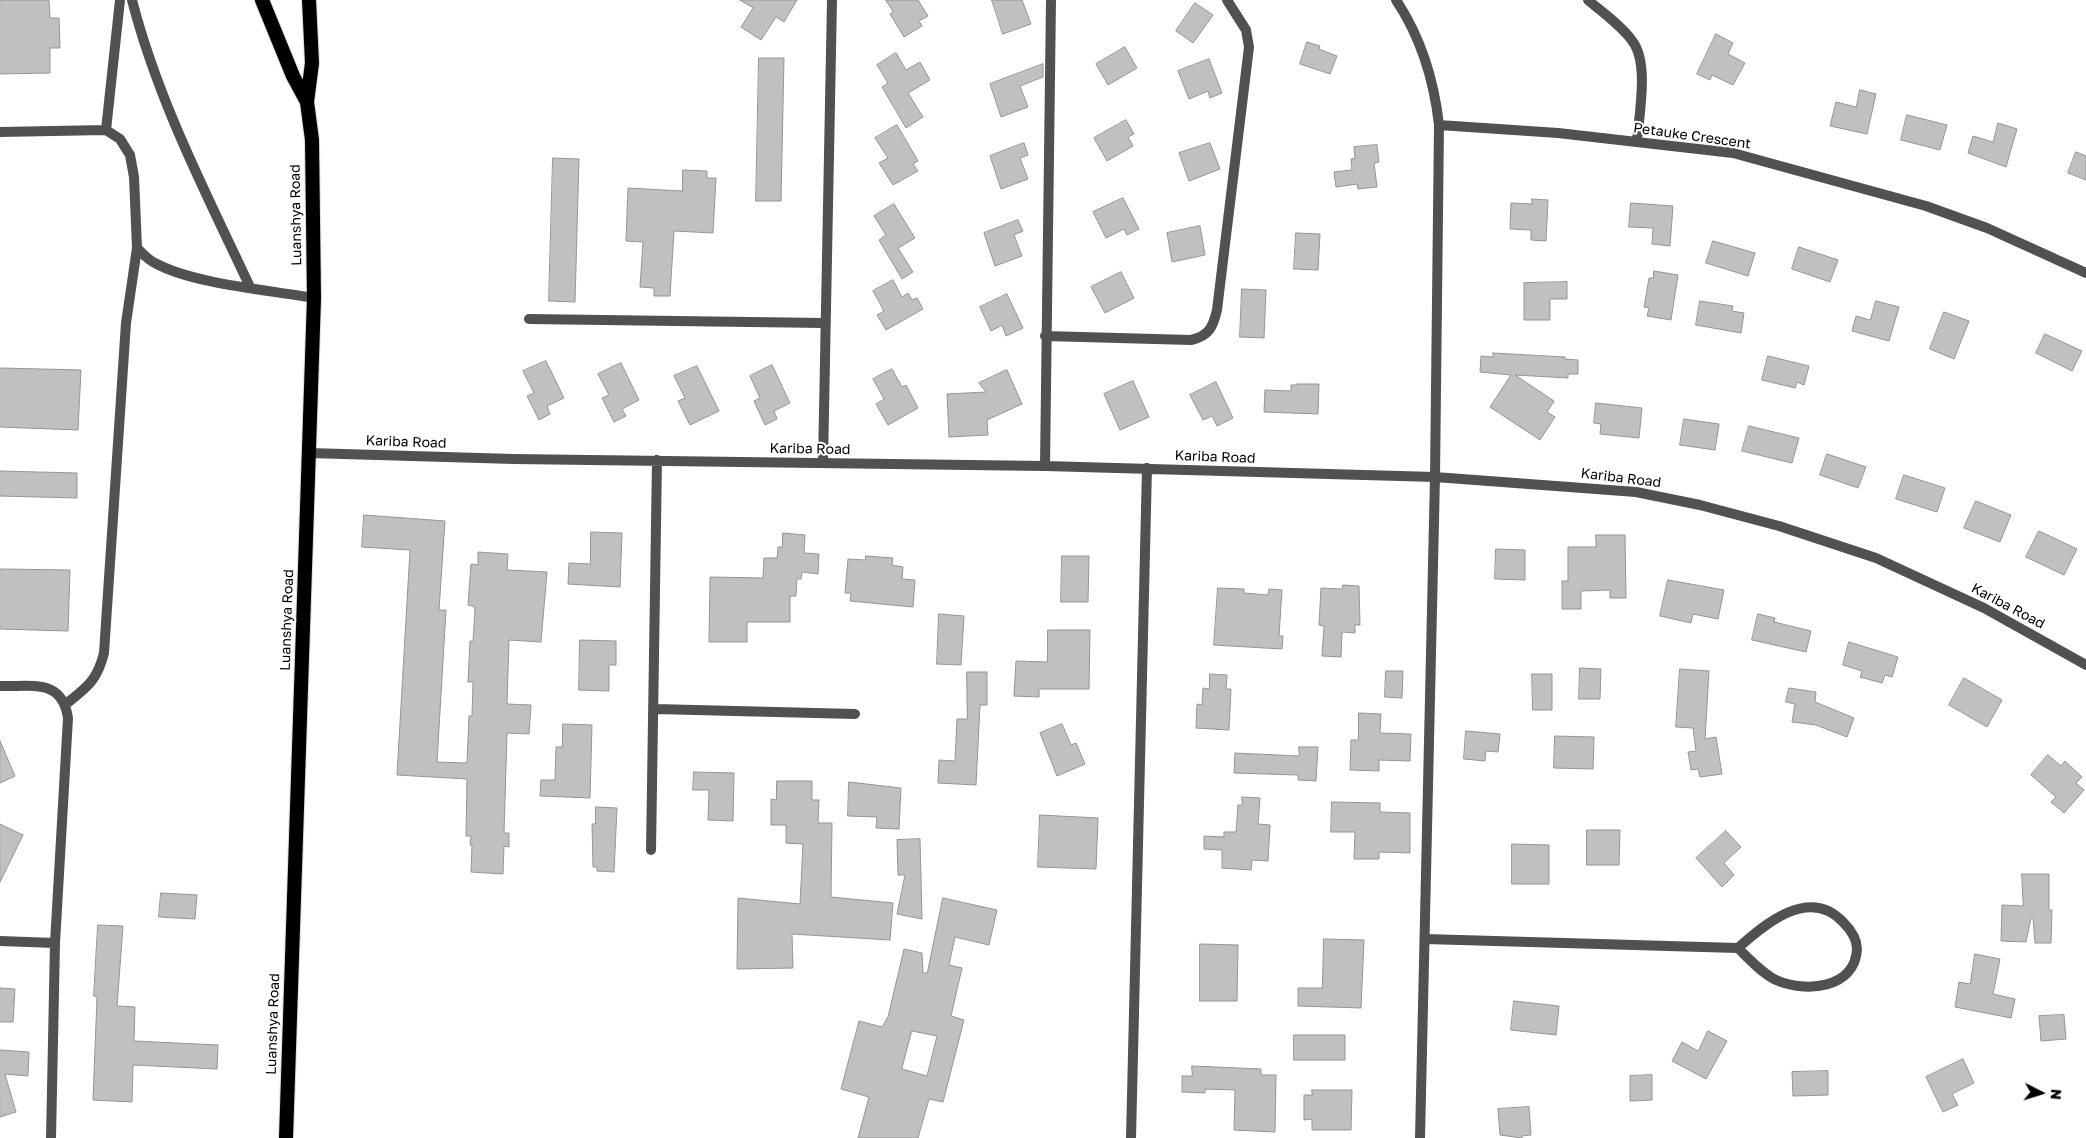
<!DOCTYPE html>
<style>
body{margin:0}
#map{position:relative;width:2086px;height:1138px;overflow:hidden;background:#fff;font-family:"Golos Text",sans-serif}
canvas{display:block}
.north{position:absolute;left:2016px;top:1068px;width:50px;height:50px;-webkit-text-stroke:4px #fff;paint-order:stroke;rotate:95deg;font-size:14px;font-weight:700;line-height:20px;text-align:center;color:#000}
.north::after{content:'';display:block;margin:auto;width:18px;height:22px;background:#000;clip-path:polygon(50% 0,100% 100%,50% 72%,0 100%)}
</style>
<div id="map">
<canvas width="2086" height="1138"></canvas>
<div class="north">N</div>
</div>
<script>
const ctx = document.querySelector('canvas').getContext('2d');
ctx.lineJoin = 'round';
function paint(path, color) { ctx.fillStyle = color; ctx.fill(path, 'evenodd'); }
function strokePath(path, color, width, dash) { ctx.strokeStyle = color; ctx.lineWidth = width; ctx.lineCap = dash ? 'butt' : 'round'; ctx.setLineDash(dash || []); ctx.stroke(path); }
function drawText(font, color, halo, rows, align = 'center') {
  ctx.font = font + ' "Golos Text",sans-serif'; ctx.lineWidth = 4; ctx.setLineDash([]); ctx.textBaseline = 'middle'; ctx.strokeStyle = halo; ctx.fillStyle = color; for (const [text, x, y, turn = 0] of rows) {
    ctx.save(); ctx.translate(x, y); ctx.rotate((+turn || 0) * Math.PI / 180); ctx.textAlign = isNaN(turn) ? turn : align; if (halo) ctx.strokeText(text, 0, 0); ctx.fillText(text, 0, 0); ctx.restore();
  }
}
const building = new Path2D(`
 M 0,0 L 49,0 L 50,18 L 59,18 L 60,48 L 50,48 L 50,73 L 0,74 Z
 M 740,0 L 797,0 L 784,22 L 776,17 L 761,40 L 741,27 L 753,8 Z
 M 886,0 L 918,0 L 928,16 L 919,21 L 922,26 L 904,37 L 890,14 L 893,12 Z
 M 992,0 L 1022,0 L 1031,24 L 1003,34 Z
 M 1195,3 L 1213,15 L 1193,43 L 1176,31 Z
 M 1716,34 L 1733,43 L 1728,54 L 1745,63 L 1733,85 L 1712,75 L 1710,80 L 1697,74 Z
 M 1307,42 L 1320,46 L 1319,49 L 1337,56 L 1330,74 L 1300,64 Z
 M 1125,47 L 1137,68 L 1108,85 L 1096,64 Z
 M 896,53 L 906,70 L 920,62 L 930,80 L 908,93 L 923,117 L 906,128 L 882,87 L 888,83 L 877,65 Z
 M 759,58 L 784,58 L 781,201 L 756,201 Z
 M 1209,59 L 1222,93 L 1210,98 L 1208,91 L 1189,99 L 1178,71 Z
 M 1043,64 L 1043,77 L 1020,86 L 1028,107 L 1001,117 L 990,84 Z
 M 1860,90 L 1876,94 L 1867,134 L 1830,126 L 1836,102 L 1856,107 Z
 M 1907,115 L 1947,125 L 1940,150 L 1901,140 Z
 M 1126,120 L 1134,134 L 1128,137 L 1133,146 L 1107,161 L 1094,138 Z
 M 1998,123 L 2017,129 L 2006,167 L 1968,153 L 1973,136 L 1993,142 Z
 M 897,125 L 918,161 L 913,164 L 918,171 L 893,185 L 879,163 L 888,158 L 875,138 Z
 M 1024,143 L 1028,155 L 1020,158 L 1028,179 L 1001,189 L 990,156 Z
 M 1210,143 L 1220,169 L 1189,181 L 1179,153 Z
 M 1377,145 L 1379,162 L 1374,163 L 1377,187 L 1358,189 L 1357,184 L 1336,187 L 1334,172 L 1352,170 L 1351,159 L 1355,158 L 1354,147 Z
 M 2076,152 L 2086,156 L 2086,180 L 2068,173 Z
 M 553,158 L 579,159 L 575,302 L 549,301 Z
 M 683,170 L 707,171 L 707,178 L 716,178 L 713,233 L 674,231 L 670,296 L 654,296 L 654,288 L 640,287 L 643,242 L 626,241 L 628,188 L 682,191 Z
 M 1123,198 L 1139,229 L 1127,235 L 1124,229 L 1106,238 L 1093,212 Z
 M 1532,199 L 1548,200 L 1546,241 L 1531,240 L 1531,230 L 1510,229 L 1511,203 L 1532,204 Z
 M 1631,203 L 1673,206 L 1670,246 L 1652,244 L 1653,228 L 1629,227 Z
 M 894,204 L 915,238 L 898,248 L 913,272 L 902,279 L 879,240 L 886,235 L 874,216 Z
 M 1018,220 L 1023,231 L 1014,235 L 1022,256 L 995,266 L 984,233 Z
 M 1200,226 L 1205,255 L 1172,262 L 1167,233 Z
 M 1296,233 L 1320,234 L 1318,270 L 1294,269 Z
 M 1713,241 L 1755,253 L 1748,276 L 1706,263 Z
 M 1799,247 L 1838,260 L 1830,282 L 1792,269 Z
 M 1654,271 L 1678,275 L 1671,320 L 1647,316 L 1649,308 L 1644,307 L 1649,278 L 1653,278 Z
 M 1121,272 L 1134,298 L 1105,313 L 1091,287 Z
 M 893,280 L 902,297 L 908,293 L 912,300 L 917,298 L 923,309 L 886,330 L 877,315 L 884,311 L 873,291 Z
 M 1567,282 L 1567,299 L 1550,299 L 1550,320 L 1524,320 L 1524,283 Z
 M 1242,289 L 1266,290 L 1264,338 L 1240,337 Z
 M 1007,294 L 1023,328 L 1006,336 L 1002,325 L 991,331 L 980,307 Z
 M 1700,301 L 1733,306 L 1732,311 L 1744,313 L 1741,333 L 1696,325 Z
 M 1876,301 L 1899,307 L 1889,341 L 1852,331 L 1856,316 L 1870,320 Z
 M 1944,312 L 1969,321 L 1954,359 L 1930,349 Z
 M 2045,334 L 2082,351 L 2072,371 L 2036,353 Z
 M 1493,353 L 1565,357 L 1565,359 L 1578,360 L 1578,374 L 1568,374 L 1568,378 L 1515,375 L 1554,401 L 1547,412 L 1555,417 L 1540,440 L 1490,407 L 1511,375 L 1480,372 L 1481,356 L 1493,357 Z
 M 1768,356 L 1809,366 L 1804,385 L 1797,382 L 1795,388 L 1762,380 Z
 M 546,361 L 564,398 L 547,406 L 550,414 L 539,420 L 527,396 L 534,393 L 523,371 Z
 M 621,363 L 639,400 L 622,409 L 626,416 L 614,422 L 602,398 L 609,395 L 598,374 Z
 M 772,365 L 790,403 L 774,411 L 777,419 L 765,425 L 754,401 L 760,398 L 750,376 Z
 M 697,366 L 719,411 L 690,425 L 678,401 L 685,398 L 674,376 Z
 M 0,368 L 81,370 L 78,430 L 0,427 Z
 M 892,369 L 902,387 L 906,385 L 918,408 L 888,425 L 876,404 L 884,399 L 873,379 Z
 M 1007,370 L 1022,404 L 987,420 L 988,435 L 949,437 L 947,394 L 986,392 L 979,383 Z
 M 1133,381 L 1149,417 L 1120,430 L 1104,394 Z
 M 1216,382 L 1233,418 L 1217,426 L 1212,416 L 1203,420 L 1190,395 Z
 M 1297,384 L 1319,384 L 1318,414 L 1264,412 L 1265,390 L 1291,391 L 1291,385 L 1297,385 Z
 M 1596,403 L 1642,408 L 1639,438 L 1600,434 L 1601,424 L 1594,423 Z
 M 1684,419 L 1719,424 L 1715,450 L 1680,445 Z
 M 1749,426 L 1799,438 L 1792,463 L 1742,451 Z
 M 1827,454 L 1866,467 L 1858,488 L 1820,475 Z
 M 0,471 L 77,473 L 77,498 L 0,496 Z
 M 1904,475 L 1945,488 L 1937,512 L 1896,499 Z
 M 1976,501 L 2011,515 L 2000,542 L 1964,528 Z
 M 364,515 L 445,521 L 439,610 L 446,610 L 437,762 L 467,763 L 469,716 L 472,716 L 473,682 L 468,682 L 470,641 L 473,641 L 475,609 L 473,606 L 468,605 L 471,564 L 478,565 L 478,552 L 508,554 L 507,570 L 547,572 L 541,642 L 509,640 L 507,704 L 531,705 L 529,734 L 507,733 L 504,833 L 509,833 L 509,847 L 504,846 L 503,874 L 471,872 L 472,845 L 470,845 L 471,836 L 466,836 L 467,779 L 397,775 L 410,550 L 362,547 Z
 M 2039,531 L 2077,549 L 2064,575 L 2026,557 Z
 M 591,532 L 622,533 L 620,587 L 568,584 L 569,563 L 590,564 Z
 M 783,533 L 805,535 L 804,553 L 819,554 L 818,574 L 802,572 L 801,579 L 797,579 L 796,596 L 790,596 L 790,622 L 747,622 L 747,642 L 709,642 L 710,577 L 763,578 L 764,558 L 777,558 L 778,547 L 782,547 Z
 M 1596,535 L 1625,535 L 1626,598 L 1610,598 L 1610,590 L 1581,591 L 1581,609 L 1562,609 L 1562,581 L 1568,581 L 1568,547 L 1596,547 Z
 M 1496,549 L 1525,550 L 1525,580 L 1495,579 Z
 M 866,556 L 893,558 L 892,565 L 903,567 L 902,579 L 915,580 L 913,607 L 850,601 L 851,593 L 845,593 L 848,559 L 865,560 Z
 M 1062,556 L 1089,556 L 1088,602 L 1061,602 Z
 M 0,569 L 70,570 L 68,631 L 0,629 Z
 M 1668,580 L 1724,590 L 1718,619 L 1693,614 L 1691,623 L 1660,616 Z
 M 1343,585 L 1359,586 L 1360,625 L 1355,625 L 1355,633 L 1342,632 L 1341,657 L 1322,656 L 1324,626 L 1319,625 L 1321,588 L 1342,589 Z
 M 1218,588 L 1244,589 L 1244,593 L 1268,595 L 1269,589 L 1282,590 L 1279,636 L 1283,636 L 1282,649 L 1214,645 Z
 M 939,614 L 964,616 L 961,665 L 937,664 Z
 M 1758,614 L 1775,618 L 1774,622 L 1811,631 L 1806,652 L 1752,640 Z
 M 1048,630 L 1090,630 L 1089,689 L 1039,689 L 1039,697 L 1014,696 L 1016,661 L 1047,662 Z
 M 580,640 L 616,641 L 616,665 L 609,665 L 609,691 L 579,690 Z
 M 1849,642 L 1898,657 L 1892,677 L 1885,675 L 1882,683 L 1860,677 L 1862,671 L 1843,665 Z
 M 1580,668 L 1601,669 L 1600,699 L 1579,699 Z
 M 1680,669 L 1709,671 L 1705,739 L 1716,737 L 1722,774 L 1700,777 L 1698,769 L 1691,770 L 1688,752 L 1696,751 L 1693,728 L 1676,727 Z
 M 1386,671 L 1403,671 L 1402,698 L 1385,697 Z
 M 967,672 L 987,672 L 987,705 L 980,705 L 976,785 L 938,783 L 939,760 L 955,761 L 957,719 L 967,719 Z
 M 1210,674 L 1227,675 L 1226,689 L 1231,689 L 1229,730 L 1196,728 L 1197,704 L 1202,705 L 1203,688 L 1209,689 Z
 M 1532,674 L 1552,674 L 1552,710 L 1533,710 Z
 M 1964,678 L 2002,700 L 1987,727 L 1949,705 Z
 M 1789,688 L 1816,692 L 1815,702 L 1854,718 L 1847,737 L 1816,725 L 1792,722 L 1795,704 L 1786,702 Z
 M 1359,713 L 1381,714 L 1380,733 L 1411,734 L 1410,761 L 1379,760 L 1379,771 L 1350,770 L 1351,740 L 1358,740 Z
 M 563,724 L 592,725 L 590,798 L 540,796 L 541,780 L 555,780 L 556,747 L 562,747 Z
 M 1062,724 L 1071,745 L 1076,743 L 1085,764 L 1057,776 L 1040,733 Z
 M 1466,731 L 1500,734 L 1498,752 L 1486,751 L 1485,761 L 1464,759 Z
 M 1555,736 L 1594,737 L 1593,769 L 1554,768 Z
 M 0,741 L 15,776 L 0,783 Z
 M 1299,747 L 1318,747 L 1316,781 L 1298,780 L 1298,775 L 1234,773 L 1235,753 L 1299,756 Z
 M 2048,755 L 2061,766 L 2065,761 L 2082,777 L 2076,783 L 2084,790 L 2064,813 L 2051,802 L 2056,797 L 2031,775 Z
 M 694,772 L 734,773 L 733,821 L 708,820 L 709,790 L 693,790 Z
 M 777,781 L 812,781 L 812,800 L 819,800 L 818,823 L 832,823 L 831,897 L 893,903 L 890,940 L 792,934 L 793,968 L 737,969 L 738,898 L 800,904 L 803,844 L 786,843 L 786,825 L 771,825 L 771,799 L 776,800 Z
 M 849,782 L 901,788 L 899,829 L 876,828 L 877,817 L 848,816 Z
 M 1242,797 L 1260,798 L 1258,824 L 1270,825 L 1268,861 L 1252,860 L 1251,870 L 1222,868 L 1222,850 L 1204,849 L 1204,836 L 1224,837 L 1224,832 L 1236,832 L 1238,805 L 1242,805 Z
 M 1332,802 L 1380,803 L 1380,812 L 1410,813 L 1410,853 L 1379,852 L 1379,859 L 1354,859 L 1355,832 L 1331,832 Z
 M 596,807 L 617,808 L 614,872 L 597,871 L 597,867 L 593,867 L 592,824 L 595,824 Z
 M 1040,815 L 1098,818 L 1096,869 L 1038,867 Z
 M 0,824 L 23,835 L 0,882 Z
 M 1587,830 L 1620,830 L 1619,865 L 1587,865 Z
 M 1726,831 L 1741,847 L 1724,863 L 1734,875 L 1722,887 L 1696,858 Z
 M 920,839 L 922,919 L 897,914 L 905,875 L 898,875 L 897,840 Z
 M 1512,844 L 1549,845 L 1549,884 L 1512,884 Z
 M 2022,874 L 2049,874 L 2049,910 L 2052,910 L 2051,943 L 2035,943 L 2033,918 L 2031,918 L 2026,942 L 2001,941 L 2002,905 L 2023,906 Z
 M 161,893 L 197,895 L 195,919 L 159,917 Z
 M 943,898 L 997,910 L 989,945 L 955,937 L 949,965 L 962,968 L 951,1016 L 964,1020 L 943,1102 L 929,1099 L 918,1138 L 858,1138 L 869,1097 L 841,1089 L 859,1021 L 882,1027 L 888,1017 L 904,949 L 922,953 L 923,973 L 927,973 ZM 912,1031 L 937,1036 L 927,1076 L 902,1069 Z
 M 98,925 L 123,926 L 117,1006 L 135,1007 L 134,1041 L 218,1045 L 217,1069 L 133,1065 L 132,1102 L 93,1100 L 97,997 L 94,996 Z
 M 1324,939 L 1364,940 L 1361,1008 L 1298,1006 L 1298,988 L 1322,988 Z
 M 1200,944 L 1238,945 L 1237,1001 L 1200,1001 Z
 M 1975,954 L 2000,959 L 1993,994 L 2015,999 L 2011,1018 L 1955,1007 L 1959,982 L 1970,984 Z
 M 0,988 L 15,989 L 13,1022 L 0,1022 Z
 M 1514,1001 L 1559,1006 L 1556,1035 L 1511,1030 Z
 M 2064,1015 L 2066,1039 L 2041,1041 L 2039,1016 Z
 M 1708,1031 L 1727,1041 L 1706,1079 L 1672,1061 L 1682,1042 L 1698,1051 Z
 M 1294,1035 L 1345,1035 L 1345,1060 L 1294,1060 Z
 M 0,1050 L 29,1052 L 28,1076 L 5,1074 L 16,1112 L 0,1117 Z
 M 1963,1059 L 1974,1083 L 1952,1094 L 1958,1105 L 1943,1112 L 1926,1077 Z
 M 1192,1066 L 1261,1069 L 1261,1075 L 1276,1075 L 1275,1132 L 1234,1130 L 1235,1090 L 1205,1089 L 1205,1093 L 1182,1092 L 1182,1076 L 1192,1076 Z
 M 1828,1071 L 1828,1095 L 1793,1096 L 1792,1072 Z
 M 1652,1075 L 1652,1100 L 1630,1101 L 1630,1076 Z
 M 1312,1090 L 1352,1090 L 1351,1130 L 1312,1130 L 1312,1119 L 1304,1120 L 1304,1095 L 1312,1095 Z
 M 1529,1107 L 1531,1135 L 1522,1136 L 1522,1138 L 1500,1135 L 1498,1109 Z`);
paint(building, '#c0c0c0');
strokePath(building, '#959595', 1);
const trunk = new Path2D(`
 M 262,0 L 293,76 L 307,102
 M 286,1138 L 314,298 L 312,140 L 307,102 L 312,63 L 309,0`);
strokePath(trunk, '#dbdbdb', 16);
strokePath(new Path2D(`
 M 132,0 C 158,101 206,193 250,287
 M 1396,0 C 1422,39 1434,80 1439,125 L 1558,133 L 1733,153 L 1926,206 L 1987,228 L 2086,273
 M 1588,0 C 1603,13 1622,26 1633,42 C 1649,64 1639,115 1637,141
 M 106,130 L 120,0
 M 0,132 L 106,130
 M 137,248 C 142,253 148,260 155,263 C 193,284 269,290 314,298
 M 529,319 L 824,323
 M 1045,336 L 1191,340 C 1209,336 1213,327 1217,310 L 1249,47 L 1246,30 L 1227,0
 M 309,453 L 514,459 L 1045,466 L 1435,477 L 1636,492 L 1700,505 L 1779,526 L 1876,558 L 1984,608 L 2086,665
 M 823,463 L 832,0
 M 1045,466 L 1051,0
 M 0,686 C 32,687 62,678 68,718 L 55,943 L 51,1138
 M 66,704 C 87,687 97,681 104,653 L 126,323 L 137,248 L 134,177 L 130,155 L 120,139 L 106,130
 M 655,709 L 855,714
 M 651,850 L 657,460
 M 1425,939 L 1738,948 C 1749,959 1762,973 1776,980 C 1805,993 1855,989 1857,949 C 1857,938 1850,929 1843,922 C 1809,886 1765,924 1738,948
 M 0,941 L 55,943
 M 1131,1138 L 1147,468
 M 1420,1138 L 1435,477 L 1439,125`), '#515151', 10);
strokePath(trunk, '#000', 14);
drawText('14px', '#000', '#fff', [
 ["Petauke Crescent",1692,136,8],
 ["Luanshya Road",296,215,-91],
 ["Kariba Road",406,442,2],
 ["Kariba Road",810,449,1],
 ["Kariba Road",1215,457,2],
 ["Kariba Road",1621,478,7],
 ["Kariba Road",2008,606,28],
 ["Luanshya Road",287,620,-88],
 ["Luanshya Road",273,1024,-88]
]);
</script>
